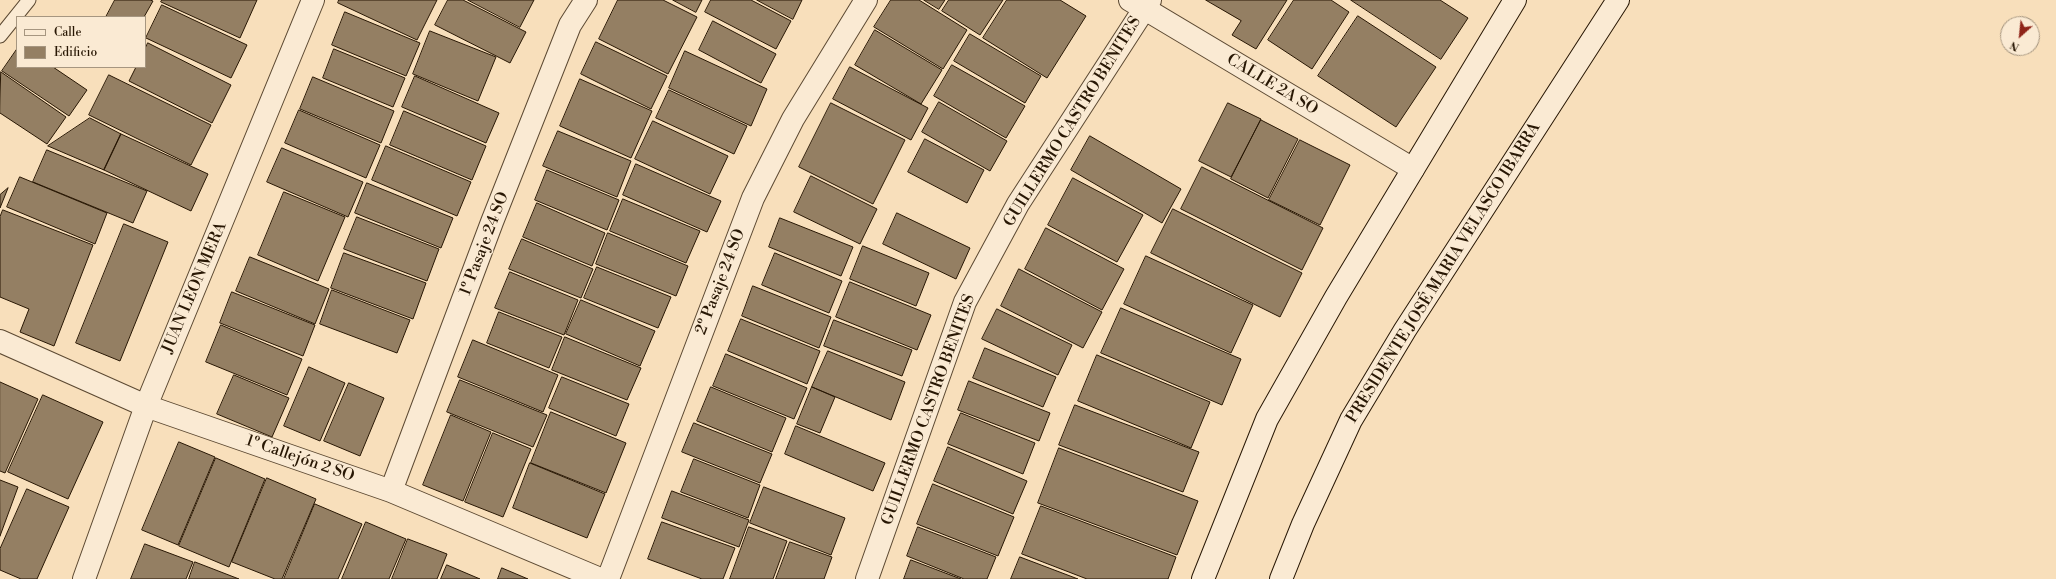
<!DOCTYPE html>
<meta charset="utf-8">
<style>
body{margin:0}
#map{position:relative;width:2056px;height:579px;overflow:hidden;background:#f8dfbb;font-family:"Libre Bodoni",serif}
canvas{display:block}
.legend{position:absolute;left:16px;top:16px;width:130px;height:52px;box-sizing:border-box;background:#faead3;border:1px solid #a69680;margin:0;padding:5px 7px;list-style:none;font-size:12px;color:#281704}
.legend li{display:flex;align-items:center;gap:8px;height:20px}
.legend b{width:20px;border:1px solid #a69680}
.north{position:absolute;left:2000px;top:16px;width:40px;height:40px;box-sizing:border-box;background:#faead3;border:1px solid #a69680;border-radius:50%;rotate:207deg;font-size:11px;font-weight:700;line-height:16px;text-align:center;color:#281704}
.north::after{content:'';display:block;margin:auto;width:14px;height:18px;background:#8f2418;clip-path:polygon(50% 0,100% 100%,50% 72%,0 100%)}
</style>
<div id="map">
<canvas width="2056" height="579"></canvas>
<ul class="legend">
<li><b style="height:5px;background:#faead3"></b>Calle</li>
<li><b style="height:11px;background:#947f63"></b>Edificio</li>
</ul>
<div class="north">N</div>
</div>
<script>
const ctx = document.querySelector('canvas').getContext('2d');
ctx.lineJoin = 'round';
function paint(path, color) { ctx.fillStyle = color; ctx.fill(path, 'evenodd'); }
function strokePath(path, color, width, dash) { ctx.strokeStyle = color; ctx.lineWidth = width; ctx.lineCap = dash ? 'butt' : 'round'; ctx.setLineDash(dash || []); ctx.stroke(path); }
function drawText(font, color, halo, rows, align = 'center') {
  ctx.font = font + ' "Libre Bodoni",serif'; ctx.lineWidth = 3; ctx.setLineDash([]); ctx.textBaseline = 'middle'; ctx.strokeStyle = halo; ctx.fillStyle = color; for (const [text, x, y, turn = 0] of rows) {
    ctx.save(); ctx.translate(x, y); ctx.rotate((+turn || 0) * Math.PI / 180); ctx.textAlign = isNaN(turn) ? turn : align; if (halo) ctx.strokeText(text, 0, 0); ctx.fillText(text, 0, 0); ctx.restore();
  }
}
const building = new Path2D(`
 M 115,0 L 150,0 L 153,1 L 144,17 L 106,17 Z
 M 162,0 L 257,0 L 240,38 L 161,2 Z
 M 339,0 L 437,0 L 417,40 L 338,3 Z
 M 448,0 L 463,0 L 526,32 L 510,63 L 435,25 Z
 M 468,0 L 534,0 L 520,27 Z
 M 618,0 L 663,0 L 697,17 L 668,74 L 599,39 Z
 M 673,0 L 702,0 L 696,12 Z
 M 711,0 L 751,0 L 791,21 L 776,49 L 705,12 Z
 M 757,0 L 802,0 L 793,19 Z
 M 891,0 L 919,0 L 967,30 L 943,69 L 874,27 Z
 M 924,0 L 945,0 L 939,9 Z
 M 949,0 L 1003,0 L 980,35 L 942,11 Z
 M 1007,0 L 1060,0 L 1086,16 L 1047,78 L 983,38 Z
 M 1206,0 L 1287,0 L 1256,49 L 1232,35 L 1241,21 Z
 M 1294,0 L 1331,0 L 1349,12 L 1312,69 L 1268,40 Z
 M 1351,0 L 1440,0 L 1468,18 L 1441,59 Z
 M 162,5 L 247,45 L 231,78 L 146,38 Z
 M 345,12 L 420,43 L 406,76 L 332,45 Z
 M 1358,16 L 1436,67 L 1396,127 L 1318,76 Z
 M 713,21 L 776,54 L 761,83 L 699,50 Z
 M 875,30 L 942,70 L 921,104 L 855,65 Z
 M 430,31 L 496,57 L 478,101 L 413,74 Z
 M 970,34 L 1041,76 L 1025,103 L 954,61 Z
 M 596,42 L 667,76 L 651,109 L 581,74 Z
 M 148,43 L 231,85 L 212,123 L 129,81 L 136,67 L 145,67 L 145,49 Z
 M 17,49 L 17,67 L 53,67 L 87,90 L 69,116 L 2,71 Z
 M 334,49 L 405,78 L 393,107 L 323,78 Z
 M 685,51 L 767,89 L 751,126 L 669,88 Z
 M 952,65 L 1025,106 L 1006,138 L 934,96 Z
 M 850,67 L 928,108 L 911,140 L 833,99 Z
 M 1,72 L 66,117 L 47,144 L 0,113 Z
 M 109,75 L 211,125 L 191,165 L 89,115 Z
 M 415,76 L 499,113 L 486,143 L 402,107 Z
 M 313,77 L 394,111 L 381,143 L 300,109 Z
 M 580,79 L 652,111 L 631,158 L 560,126 Z
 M 669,90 L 747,126 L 734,154 L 656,118 Z
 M 939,102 L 1007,141 L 990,171 L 922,132 Z
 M 831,103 L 905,140 L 873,204 L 799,167 Z
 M 1228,103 L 1261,119 L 1231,177 L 1199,161 Z
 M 299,110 L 380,145 L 366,178 L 285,143 Z
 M 404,111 L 486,146 L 472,180 L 390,145 Z
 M 90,118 L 121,134 L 104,170 L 48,146 Z
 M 1261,120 L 1298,139 L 1268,198 L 1231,179 Z
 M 653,121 L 728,156 L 710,194 L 635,159 Z
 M 558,131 L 631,161 L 617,197 L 543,166 Z
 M 121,134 L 208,174 L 191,211 L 104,170 Z
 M 1090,136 L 1181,189 L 1162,223 L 1071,170 Z
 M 925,139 L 984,170 L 967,203 L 908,172 Z
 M 1300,140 L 1350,165 L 1320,225 L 1269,200 Z
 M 386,146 L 471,182 L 457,216 L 372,180 Z
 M 282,148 L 363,182 L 348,217 L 267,182 Z
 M 47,150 L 147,191 L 133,223 L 33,182 Z
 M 636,164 L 721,201 L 707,232 L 623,195 Z
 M 1202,167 L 1323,228 L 1302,270 L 1181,209 Z
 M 547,170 L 619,200 L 607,230 L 535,200 Z
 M 811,176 L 877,209 L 860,244 L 794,212 Z
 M 20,177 L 107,213 L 95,244 L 7,207 Z
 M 1073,178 L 1143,215 L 1117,262 L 1048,225 Z
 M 367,183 L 453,218 L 441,248 L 355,213 Z
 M 8,188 L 0,208 L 0,195 Z
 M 284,192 L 345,217 L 318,281 L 258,255 Z
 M 623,199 L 700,231 L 686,263 L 610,231 Z
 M 537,203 L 605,233 L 592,266 L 523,237 Z
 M 1173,209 L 1302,273 L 1280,317 L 1151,253 Z
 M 3,210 L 93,245 L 54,346 L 20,332 L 29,309 L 0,297 L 0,217 Z
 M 897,213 L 970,248 L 956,279 L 883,244 Z
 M 357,217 L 439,249 L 427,281 L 344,249 Z
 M 780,218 L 853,247 L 841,276 L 769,247 Z
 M 124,224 L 168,242 L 120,361 L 76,343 Z
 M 1046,228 L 1124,269 L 1102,310 L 1025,269 Z
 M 608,233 L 688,266 L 676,296 L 596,264 Z
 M 522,239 L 593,269 L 581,298 L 509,269 Z
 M 863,246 L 929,273 L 916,306 L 850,279 Z
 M 344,253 L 426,283 L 413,319 L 331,288 Z
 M 775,253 L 842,281 L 829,313 L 762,285 Z
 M 1146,256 L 1253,305 L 1231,353 L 1124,304 Z
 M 250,257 L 329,289 L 315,324 L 236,291 Z
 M 597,267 L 671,297 L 658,328 L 584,298 Z
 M 1019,269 L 1102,312 L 1083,348 L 1001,306 Z
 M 510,272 L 578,300 L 564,335 L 495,308 Z
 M 850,282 L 931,315 L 917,350 L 836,317 Z
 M 753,286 L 831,317 L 819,348 L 742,316 Z
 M 332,290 L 410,320 L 397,353 L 320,324 Z
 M 232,292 L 315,325 L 303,356 L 220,323 Z
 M 581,300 L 655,331 L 640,366 L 566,334 Z
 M 1121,308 L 1241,359 L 1222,405 L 1101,353 Z
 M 997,309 L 1072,345 L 1058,375 L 982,339 Z
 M 499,312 L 562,337 L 549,368 L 487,343 Z
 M 741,319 L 820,351 L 807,384 L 728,351 Z
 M 834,320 L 912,350 L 902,376 L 824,346 Z
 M 221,325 L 302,359 L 287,395 L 206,362 Z
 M 565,337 L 641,368 L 627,400 L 552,370 Z
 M 473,340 L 558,375 L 543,412 L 458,377 Z
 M 985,348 L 1056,377 L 1043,407 L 973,378 Z
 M 828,351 L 905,382 L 891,420 L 812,387 Z
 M 726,354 L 807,388 L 794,419 L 713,386 Z
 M 1097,355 L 1210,402 L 1191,448 L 1078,401 Z
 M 309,367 L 345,383 L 320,441 L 284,426 Z
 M 234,375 L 289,398 L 272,437 L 217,414 Z
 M 562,377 L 629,404 L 616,436 L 549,408 Z
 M 460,380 L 547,415 L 533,447 L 447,412 Z
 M 969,381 L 1050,413 L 1039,441 L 958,410 Z
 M 0,382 L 38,399 L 5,473 L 0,471 Z
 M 349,383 L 384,398 L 360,456 L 324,441 Z
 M 711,387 L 786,418 L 772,452 L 697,421 Z
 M 812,387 L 835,397 L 820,433 L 797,424 Z
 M 43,395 L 103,422 L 68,499 L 8,472 Z
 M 1075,405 L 1199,452 L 1183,492 L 1059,445 Z
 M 551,412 L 626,443 L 606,493 L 531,463 Z
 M 961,413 L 1035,443 L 1023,474 L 948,444 Z
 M 451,415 L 491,432 L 463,501 L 423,485 Z
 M 694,423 L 772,454 L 760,483 L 682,452 Z
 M 796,426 L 885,463 L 873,491 L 785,454 Z
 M 493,433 L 531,449 L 503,517 L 465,502 Z
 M 179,442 L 215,457 L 178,545 L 142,530 Z
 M 948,447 L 1027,481 L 1013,514 L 934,481 Z
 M 1059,448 L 1198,501 L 1177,555 L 1038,503 Z
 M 216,458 L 265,479 L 229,567 L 179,546 Z
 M 694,459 L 760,485 L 748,518 L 681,492 Z
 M 530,463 L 605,494 L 587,538 L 513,508 Z
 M 267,478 L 316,499 L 282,579 L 275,579 L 232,562 Z
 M 0,480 L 18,487 L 0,536 Z
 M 933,484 L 1014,517 L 998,556 L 917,524 Z
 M 764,487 L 845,518 L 831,555 L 750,523 Z
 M 27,489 L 69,507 L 37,579 L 21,579 L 0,570 L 0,549 Z
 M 672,491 L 749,520 L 739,547 L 662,518 Z
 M 315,504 L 362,524 L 338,579 L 284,579 Z
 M 1041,506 L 1176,557 L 1168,579 L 1087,579 L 1022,554 Z
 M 366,522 L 406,539 L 389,579 L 342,579 Z
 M 662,522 L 735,548 L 723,579 L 702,579 L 648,559 Z
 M 749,527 L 787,541 L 773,579 L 730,579 Z
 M 918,527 L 996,557 L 987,579 L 964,579 L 907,556 Z
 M 408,539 L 447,554 L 437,579 L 392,579 Z
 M 790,542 L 832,557 L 824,579 L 776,579 Z
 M 145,544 L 193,562 L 186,579 L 131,579 Z
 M 1020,557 L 1078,579 L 1011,579 Z
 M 911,560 L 961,579 L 904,579 Z
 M 195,562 L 239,579 L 189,579 Z
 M 447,565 L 480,579 L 441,579 Z
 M 502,568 L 528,579 L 498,579 Z`);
paint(building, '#947f63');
strokePath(building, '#281704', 1);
const lane = new Path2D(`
 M 0,36 L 29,0`);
const street = new Path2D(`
 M 1130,0 L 1413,169
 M 0,341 L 146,406 L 391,491 L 600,579
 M 391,491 L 492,222 L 570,25 L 586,0
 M 84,579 L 146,406 L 313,0
 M 608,579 L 753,198 L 793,119 L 866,0
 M 867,579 L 965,302 L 1018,204 L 1150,0`);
const secondary = new Path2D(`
 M 1203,579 L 1267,419 L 1336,297 L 1515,0
 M 1281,579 L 1303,524 L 1351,420 L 1405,330 L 1618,0`);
strokePath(lane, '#5c4932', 15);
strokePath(street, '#5c4932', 24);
strokePath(secondary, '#281704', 24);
strokePath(lane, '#faead3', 13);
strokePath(street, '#faead3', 22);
strokePath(secondary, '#faead3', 22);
drawText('16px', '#281704', '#faead3', [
 ["CALLE 2A SO",1272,85,31],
 ["GUILLERMO CASTRO BENITES",1073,122,-58],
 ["1º Pasaje 24 SO",485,244,-69],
 ["PRESIDENTE JOSÉ MARIA VELASCO IBARRA",1444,273,-58],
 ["2º Pasaje 24 SO",721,282,-69],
 ["JUAN LEON MERA",195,288,-67],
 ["GUILLERMO CASTRO BENITES",929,410,-70],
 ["1º Callejón 2 SO",300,459,19]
]);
</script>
